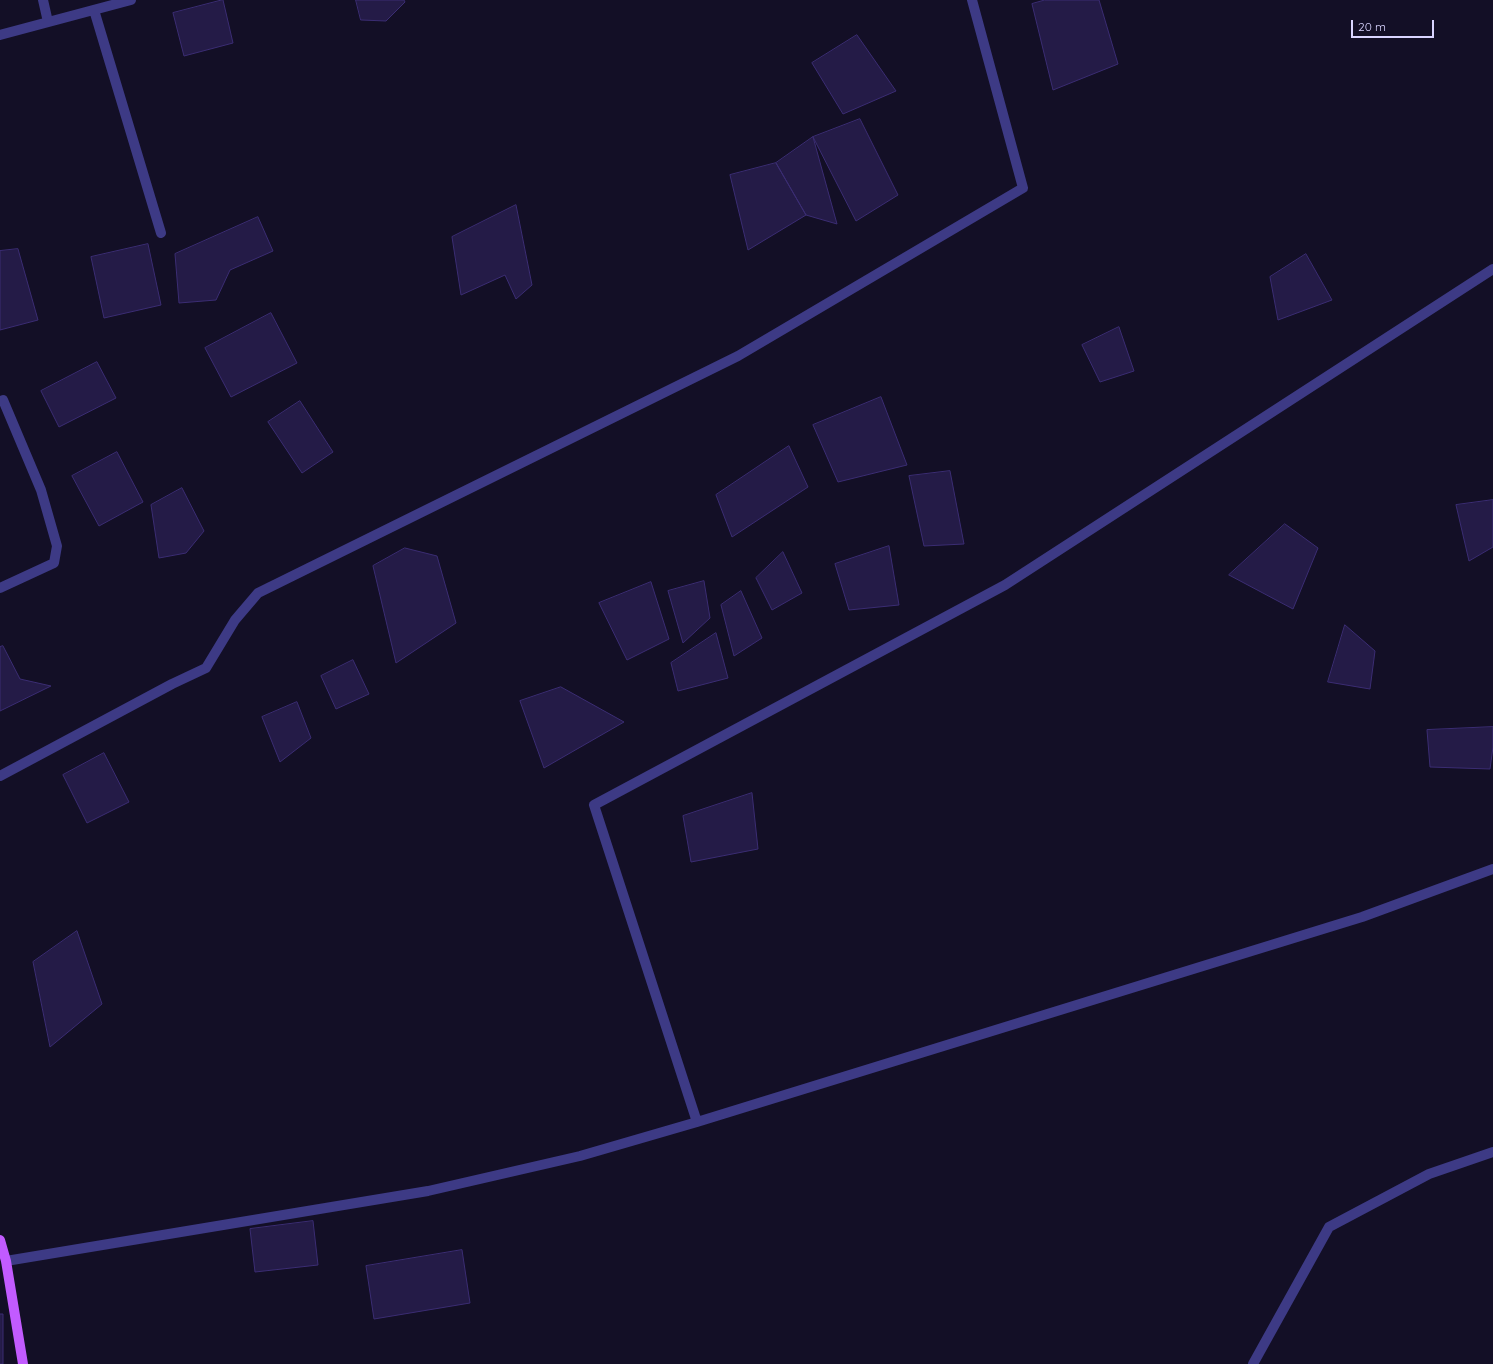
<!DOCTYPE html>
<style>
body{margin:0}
#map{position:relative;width:1493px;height:1364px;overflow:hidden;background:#130f26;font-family:Quicksand,sans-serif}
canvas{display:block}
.scale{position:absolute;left:1351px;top:20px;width:83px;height:18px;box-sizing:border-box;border:2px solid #d9d4ff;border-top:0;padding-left:5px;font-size:12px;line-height:14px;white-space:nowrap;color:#d9d4ff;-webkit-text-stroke:3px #130f26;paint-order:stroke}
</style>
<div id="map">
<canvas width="1493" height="1364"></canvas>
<div class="scale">20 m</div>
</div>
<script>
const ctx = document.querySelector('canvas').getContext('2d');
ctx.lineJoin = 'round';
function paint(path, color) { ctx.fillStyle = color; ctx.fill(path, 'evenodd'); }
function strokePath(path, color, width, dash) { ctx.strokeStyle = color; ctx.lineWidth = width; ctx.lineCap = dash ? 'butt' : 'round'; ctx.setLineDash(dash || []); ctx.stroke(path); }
const building = new Path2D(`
 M 223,0 L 233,43 L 184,56 L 173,13 Z
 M 356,0 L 404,0 L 405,2 L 386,21 L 361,20 Z
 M 1045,0 L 1099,0 L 1118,64 L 1053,90 L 1032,4 Z
 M 857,35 L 896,91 L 843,114 L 812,63 Z
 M 860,119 L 898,195 L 856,221 L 813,137 Z
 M 813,137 L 837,224 L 806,215 L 776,163 Z
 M 776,163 L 806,215 L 748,250 L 730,175 Z
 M 516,205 L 532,285 L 516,299 L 505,275 L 461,295 L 452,237 Z
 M 258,217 L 273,251 L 230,270 L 216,300 L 179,303 L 175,254 Z
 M 148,244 L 161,305 L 104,318 L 91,257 Z
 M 18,249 L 38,320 L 0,330 L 0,251 Z
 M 1306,254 L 1332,300 L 1278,320 L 1270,277 Z
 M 271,313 L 297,363 L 231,397 L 205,348 Z
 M 1119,327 L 1134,371 L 1100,382 L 1082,345 Z
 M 97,362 L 116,398 L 59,427 L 41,391 Z
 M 881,397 L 907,465 L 838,482 L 813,425 Z
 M 300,401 L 333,452 L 302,473 L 268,422 Z
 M 789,446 L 808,487 L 732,537 L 716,495 Z
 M 117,452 L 143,502 L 99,526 L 72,476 Z
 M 950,471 L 964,544 L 924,546 L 909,476 Z
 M 182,488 L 204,531 L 186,553 L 159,558 L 151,505 Z
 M 1493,500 L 1493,547 L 1469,561 L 1456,505 Z
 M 1285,524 L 1318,548 L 1293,609 L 1229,575 Z
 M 889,546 L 899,605 L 849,610 L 835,564 Z
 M 405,548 L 437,556 L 456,623 L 396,663 L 373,566 Z
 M 783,552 L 802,593 L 772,610 L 756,578 Z
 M 704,581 L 710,618 L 683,643 L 668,591 Z
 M 651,582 L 669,639 L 627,660 L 599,603 Z
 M 741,591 L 762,638 L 734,656 L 721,605 Z
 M 1345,625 L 1375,651 L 1370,689 L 1328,682 Z
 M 716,633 L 728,678 L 678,691 L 671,663 Z
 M 3,646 L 20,679 L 51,686 L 0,711 L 0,647 Z
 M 353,660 L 369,694 L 336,709 L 321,676 Z
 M 561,687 L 624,722 L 544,768 L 520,701 Z
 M 297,702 L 311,738 L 280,762 L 262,717 Z
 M 1493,727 L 1493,747 L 1490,769 L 1430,767 L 1427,730 Z
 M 104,753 L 129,802 L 87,823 L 63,775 Z
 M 752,793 L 758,849 L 691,862 L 683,816 Z
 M 77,931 L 102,1004 L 50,1047 L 33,962 Z
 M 313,1221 L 318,1265 L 255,1272 L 250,1229 Z
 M 462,1250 L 470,1303 L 374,1319 L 366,1266 Z
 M 0,1314 L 3,1314 L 3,1364 L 0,1364 Z`);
paint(building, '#241b47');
strokePath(building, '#3b2d73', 1);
strokePath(new Path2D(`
 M 43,0 L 48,22
 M 94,10 L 161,233
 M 0,35 L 131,0
 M 0,588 L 54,563 L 57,546 L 41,490 L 3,400
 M 0,776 L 172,684 L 206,668 L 235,620 L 258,593 L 738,356 L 1023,188 L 972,0
 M 697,1122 L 594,805 L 1005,585 L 1493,269
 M 6,1261 L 428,1191 L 580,1156 L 697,1122 L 1362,917 L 1493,869
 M 1253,1364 L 1329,1227 L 1429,1174 L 1493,1152`), '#3d3a85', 10);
strokePath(new Path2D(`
 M 0,1240 L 6,1261 L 23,1364`), '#c25bff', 10);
</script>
